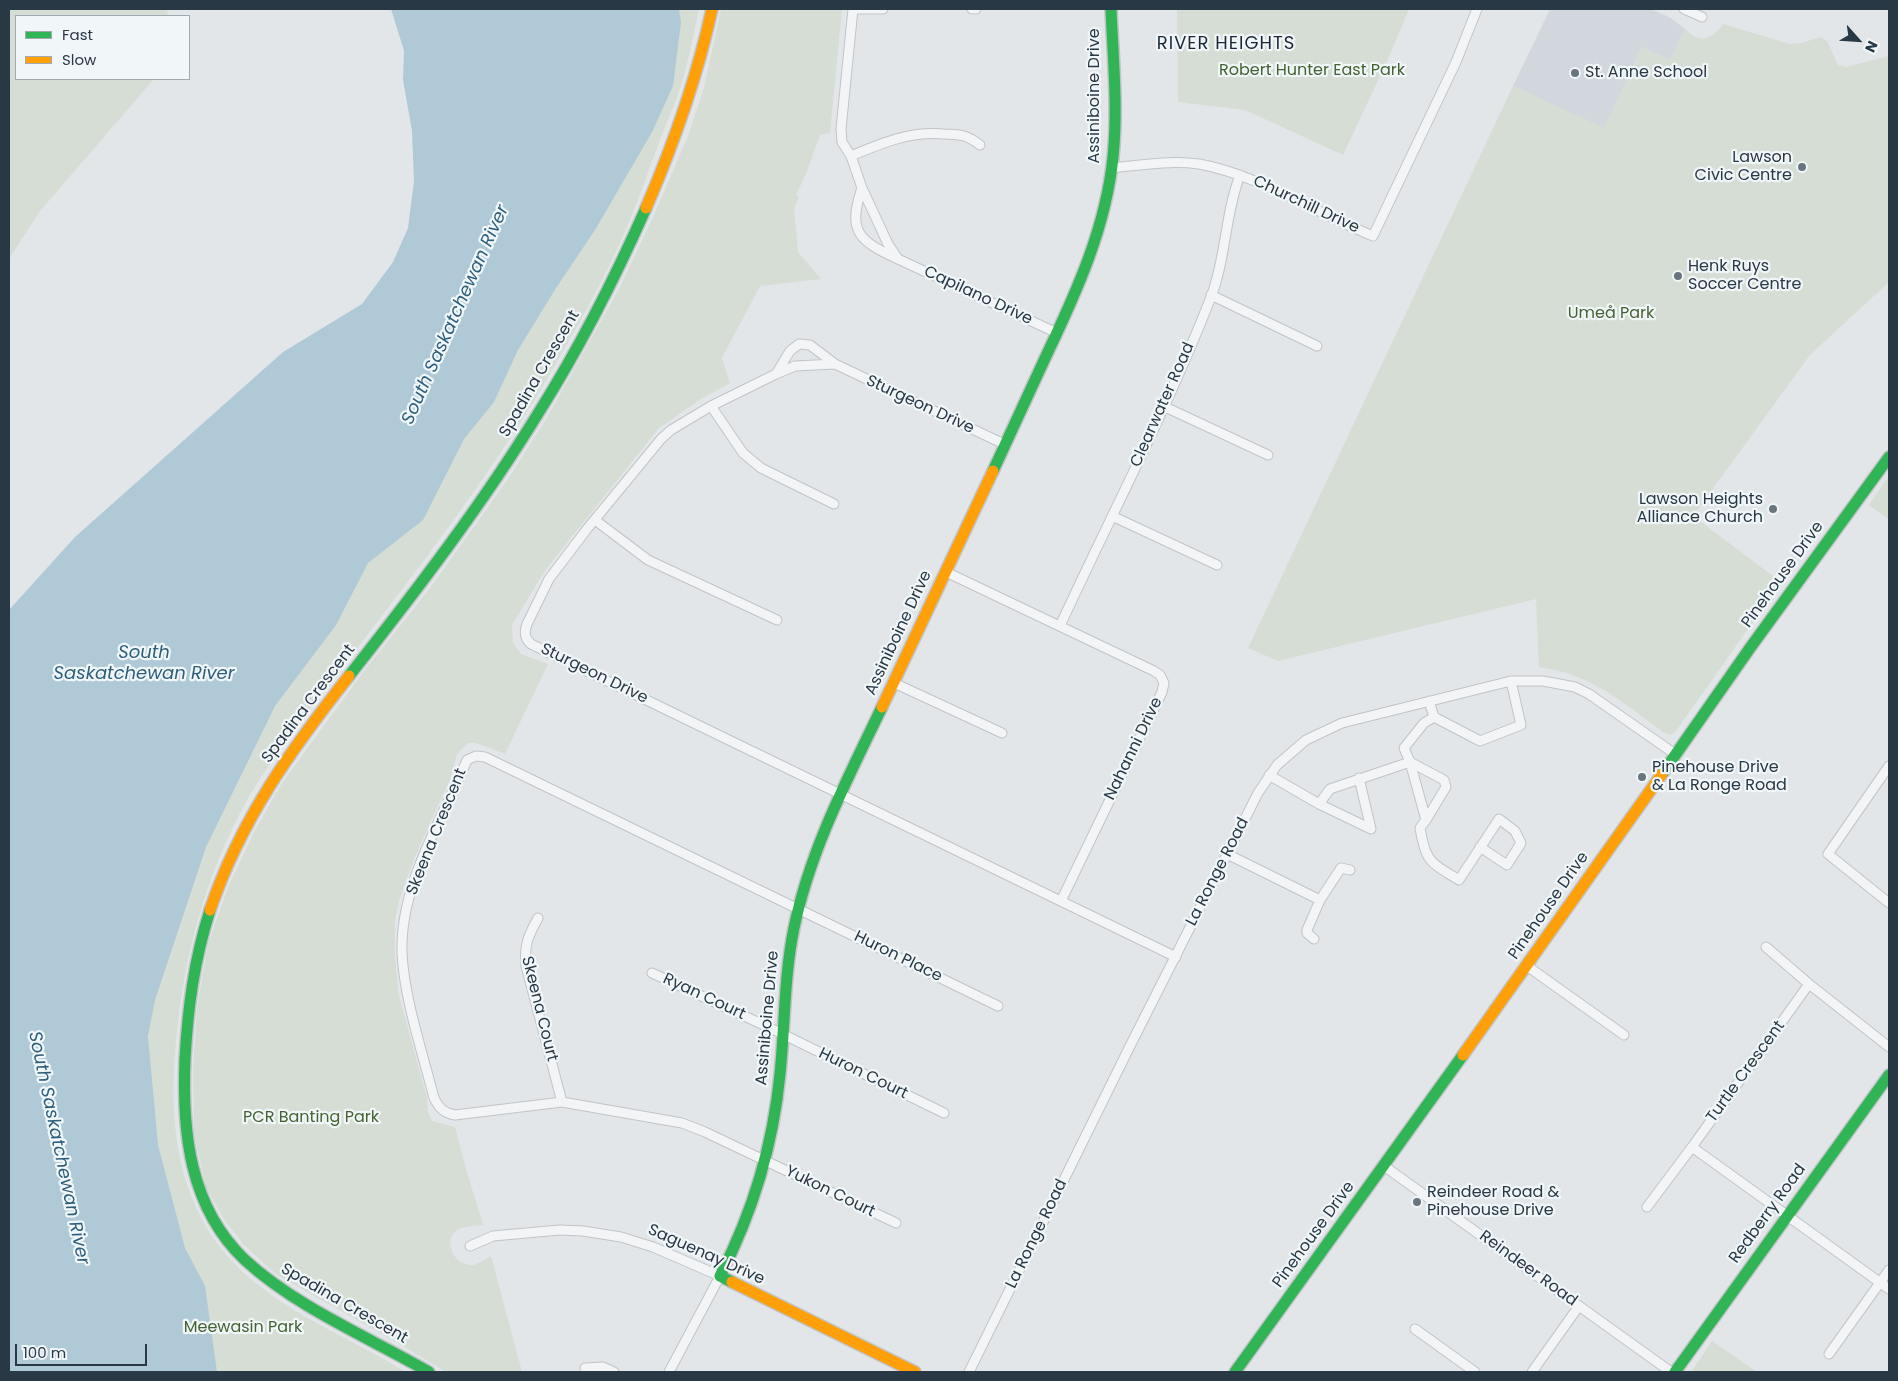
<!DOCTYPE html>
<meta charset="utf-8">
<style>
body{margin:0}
#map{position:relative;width:1898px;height:1381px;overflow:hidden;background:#e3e6e9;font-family:Poppins,sans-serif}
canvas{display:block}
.frame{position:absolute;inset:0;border:10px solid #283845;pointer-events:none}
.legend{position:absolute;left:15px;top:15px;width:175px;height:65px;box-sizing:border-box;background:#f1f6f8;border:1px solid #a1aab0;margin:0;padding:6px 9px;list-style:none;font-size:15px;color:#283845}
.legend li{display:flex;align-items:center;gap:10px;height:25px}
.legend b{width:25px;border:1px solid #a1aab0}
.north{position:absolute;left:1833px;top:15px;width:50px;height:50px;-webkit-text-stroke:4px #f1f6f8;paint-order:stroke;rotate:116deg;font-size:14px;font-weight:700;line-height:20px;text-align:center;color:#283845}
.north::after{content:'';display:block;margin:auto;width:18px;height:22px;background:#283845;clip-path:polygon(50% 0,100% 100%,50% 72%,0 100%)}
.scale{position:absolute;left:15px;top:1344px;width:132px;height:22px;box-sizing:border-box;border:2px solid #283845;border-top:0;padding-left:6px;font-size:15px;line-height:18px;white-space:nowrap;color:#283845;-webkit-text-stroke:4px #f1f6f8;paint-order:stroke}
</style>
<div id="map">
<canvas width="1898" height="1381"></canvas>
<div class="frame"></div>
<ul class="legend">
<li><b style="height:6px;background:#30b455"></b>Fast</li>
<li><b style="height:6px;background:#ff9f0a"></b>Slow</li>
</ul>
<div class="north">N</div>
<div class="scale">100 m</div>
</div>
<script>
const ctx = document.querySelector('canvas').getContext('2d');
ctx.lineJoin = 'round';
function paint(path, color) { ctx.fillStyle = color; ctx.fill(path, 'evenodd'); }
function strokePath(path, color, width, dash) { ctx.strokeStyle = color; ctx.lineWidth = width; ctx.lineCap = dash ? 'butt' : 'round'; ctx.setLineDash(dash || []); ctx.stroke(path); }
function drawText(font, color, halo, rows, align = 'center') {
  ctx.font = font + ' Poppins,sans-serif'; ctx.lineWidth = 4.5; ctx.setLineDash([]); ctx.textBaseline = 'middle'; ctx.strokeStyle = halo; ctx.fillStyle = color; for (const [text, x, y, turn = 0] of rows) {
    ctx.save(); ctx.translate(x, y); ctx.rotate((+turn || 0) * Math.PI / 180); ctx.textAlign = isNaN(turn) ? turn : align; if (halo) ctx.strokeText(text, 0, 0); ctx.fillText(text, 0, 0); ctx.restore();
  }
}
paint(new Path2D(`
 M 1550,9 L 1651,9 L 1671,18 L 1685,29 L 1670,60 L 1642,47 L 1604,129 L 1513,86 Z`), '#d1d7dd');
paint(new Path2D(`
 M 9,9 L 167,9 L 168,16 L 16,16 L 16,79 L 154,79 L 40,211 L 9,259 Z
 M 668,9 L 699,9 C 693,35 689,62 680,88 C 674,108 664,128 657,148 C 648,171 641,194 631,217 C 607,277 570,340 537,396 C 483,484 421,565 358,647 C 315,702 269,757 237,819 C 200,893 181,971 175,1053 C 170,1119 176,1183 214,1239 C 259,1304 341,1332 406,1372 L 210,1372 L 149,1146 L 148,1000 L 168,938 L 256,725 Z
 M 721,9 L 842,9 L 830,133 L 820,135 C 812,155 807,176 796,194 L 799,197 L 794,208 L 798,252 L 821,279 L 760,286 L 722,358 L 730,383 L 701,399 L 659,428 L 546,569 L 512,625 L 513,643 L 521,654 L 548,664 L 505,754 L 476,743 L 468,743 L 457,754 L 451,777 L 414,859 L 399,901 L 395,920 L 395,956 L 398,992 L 427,1098 L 428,1112 L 432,1121 L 455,1127 L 466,1169 L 483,1225 C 476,1226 466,1226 459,1229 C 442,1238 452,1266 473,1265 C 478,1264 486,1259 491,1256 L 522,1372 L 446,1372 L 393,1340 L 277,1275 L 244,1245 L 223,1218 L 206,1187 L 194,1134 L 193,1071 L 197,1007 L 208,944 L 228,887 L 254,832 L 282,783 L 364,671 L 430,588 L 508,479 L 546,419 L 619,289 L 654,215 L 688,136 L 704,88 Z
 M 1177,9 L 1409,9 L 1388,59 L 1343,155 L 1245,110 L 1178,102 Z
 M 1723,24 L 1790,44 L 1801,43 L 1821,37 L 1827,41 L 1838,65 L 1846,67 L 1889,56 L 1889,282 L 1810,355 L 1693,516 L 1781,582 L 1676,731 L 1670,735 L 1663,732 C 1622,702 1591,674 1539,667 L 1536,599 L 1278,661 L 1248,648 L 1513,86 L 1604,128 L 1642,47 L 1670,60 L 1685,29 C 1700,45 1712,39 1723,24 Z
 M 1889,476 L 1889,520 L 1869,505 Z
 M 1712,1341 L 1757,1372 L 1691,1372 Z`), '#d5ddd4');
paint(new Path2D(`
 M 391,9 L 679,9 L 681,22 L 673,86 L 652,132 L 595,230 L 556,288 L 518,350 L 494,402 L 464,439 L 423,520 L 368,563 L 336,625 L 275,706 L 206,847 L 155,1000 L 148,1036 L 158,1145 L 185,1248 L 205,1286 L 217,1372 L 9,1372 L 9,610 L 75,537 L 283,352 L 362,304 L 393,262 L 408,228 L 414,181 L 412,131 L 403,80 L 404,51 Z`), '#afc9d7');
const street = new Path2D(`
 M 853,9 L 841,129 L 842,142 L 851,156 L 862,188 L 888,244 L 898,259 L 1057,333
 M 853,9 L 883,9
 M 972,9 L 976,9
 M 1684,9 L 1702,17
 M 851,156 C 882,143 910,131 944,134 C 961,135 966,134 980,145
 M 1111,168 C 1140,165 1171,160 1199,164 C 1257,174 1318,214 1373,236 L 1456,62 L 1477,9
 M 862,188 C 847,232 859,241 898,259
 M 1211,295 L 1317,346
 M 776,374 L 790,351 L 799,344 L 810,345 L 835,364
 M 711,406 L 743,453 L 761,468 L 834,504
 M 1163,406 L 1268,455
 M 1006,445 L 835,364 L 795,366 L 776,374 L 711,406 L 671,430 L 661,439 L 587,529 L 549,579 L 527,624 C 524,632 524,638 531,644 L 1176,957
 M 1112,516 L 1217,565
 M 595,520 L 648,560 L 777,620
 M 946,572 L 1154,671 L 1160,675 L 1164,683 L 1162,692 L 1061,901
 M 1060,626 C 1110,517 1167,410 1211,297 C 1226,258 1225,214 1240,175
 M 894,683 L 1002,733
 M 1429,701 L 1434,717 L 1480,741 L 1521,725 L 1511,681
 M 1889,766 L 1828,854 L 1889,903
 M 1269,775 L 1319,804
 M 1359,778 L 1371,829 L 1319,804 L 1330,789 L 1410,762 L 1426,820 L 1446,787 L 1444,780 L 1410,762 L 1404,748 L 1424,723 L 1434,717
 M 1426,820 L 1420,828 C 1426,863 1430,862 1459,880 L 1499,819 L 1515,831 L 1521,843 L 1507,865 L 1480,847
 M 1227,854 L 1320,900
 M 538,918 C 528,936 524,945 526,966 L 562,1102
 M 1314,939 L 1307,933 L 1307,930 L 1320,900 L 1341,868 L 1350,870
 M 1766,947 L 1809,984
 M 1527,966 L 1624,1035
 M 652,973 L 768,1027 L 944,1113
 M 1889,1047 L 1809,984 L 1692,1147 L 1889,1289
 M 1384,1166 L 1671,1372
 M 1647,1207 L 1692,1147
 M 896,1223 L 705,1132 L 682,1123 L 562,1102 L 455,1115 C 444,1113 439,1108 434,1098 C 423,1054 404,998 402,953 C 400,884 441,822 467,760 L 476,756 L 485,757 L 998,1006
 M 470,1246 L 493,1236 L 560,1230 L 583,1231 L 621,1237 L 653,1247 L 720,1276 L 669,1372
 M 1415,1329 L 1475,1372
 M 1829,1354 L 1889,1270
 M 585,1368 L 603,1367 L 614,1372
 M 969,1372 L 1130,1046 L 1258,793 L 1277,765 L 1306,740 L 1342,723 L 1511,681 L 1543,681 L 1575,687 L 1589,694 L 1675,754
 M 1532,1372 L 1579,1306`);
const fast = new Path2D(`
 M 993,471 C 1011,432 1029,393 1047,354 C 1077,291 1106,227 1113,157 C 1118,108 1113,58 1111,9
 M 349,676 C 416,591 482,505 539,412 C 580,347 615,278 646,208
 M 1662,774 L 1750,648 L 1889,457
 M 210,910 C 194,961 188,1006 185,1059 C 182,1131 189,1207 245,1260 C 296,1307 368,1337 429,1372
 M 732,1282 L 720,1276 C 753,1212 773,1146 780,1074 C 785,1025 784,976 794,928 C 810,850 848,778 882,707
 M 1235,1372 L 1463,1055
 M 1675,1372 L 1889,1075`);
const slow = new Path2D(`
 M 646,208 C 674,143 697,78 712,9
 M 882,707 L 993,471
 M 210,910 C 241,819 290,751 349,676
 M 1463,1055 L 1662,774
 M 732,1282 L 915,1372`);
strokePath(street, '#c1c4c7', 11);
strokePath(fast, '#c1c4c7', 14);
strokePath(slow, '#c1c4c7', 14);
strokePath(street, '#f3f4f6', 9);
strokePath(fast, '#30b455', 11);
strokePath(slow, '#ff9f0a', 11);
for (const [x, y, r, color] of [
 [1575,73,5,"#69757e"],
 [1802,167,5,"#69757e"],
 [1678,276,5,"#69757e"],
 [1773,509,5,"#69757e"],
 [1642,777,5,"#69757e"],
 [1417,1202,5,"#69757e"]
]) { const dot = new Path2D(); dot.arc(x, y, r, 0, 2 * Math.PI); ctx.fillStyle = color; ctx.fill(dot); strokePath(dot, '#f1f6f8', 2); }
drawText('16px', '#456233', '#f1f6f8', [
 ["Robert Hunter East Park",1312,71],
 ["Umeå Park",1611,314],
 ["PCR Banting Park",311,1118],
 ["Meewasin Park",243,1328]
]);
drawText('16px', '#283845', '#f1f6f8', [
 ["St. Anne School",1585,73],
 ["Lawson",1792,158,"right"],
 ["Civic Centre",1792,176,"right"],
 ["Henk Ruys",1688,267],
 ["Soccer Centre",1688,285],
 ["Lawson Heights",1763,500,"right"],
 ["Alliance Church",1763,518,"right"],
 ["Pinehouse Drive",1652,768],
 ["& La Ronge Road",1652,786],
 ["Reindeer Road &",1427,1193],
 ["Pinehouse Drive",1427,1211]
], 'left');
drawText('16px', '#283845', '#f1f6f8', [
 ["Assiniboine Drive",1095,96,-90],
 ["Churchill Drive",1306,205,25],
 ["Capilano Drive",978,296,25],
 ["Spadina Crescent",540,374,-60],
 ["Sturgeon Drive",920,405,25],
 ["Clearwater Road",1163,405,-66],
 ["Pinehouse Drive",1783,575,-54],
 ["Assiniboine Drive",899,633,-65],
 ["Sturgeon Drive",594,674,26],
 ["Spadina Crescent",309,704,-53],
 ["Nahanni Drive",1134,749,-64],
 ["Skeena Crescent",437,832,-68],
 ["La Ronge Road",1218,872,-63],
 ["Pinehouse Drive",1549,906,-55],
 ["Huron Place",898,957,26],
 ["Ryan Court",704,997,25],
 ["Skeena Court",539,1009,76],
 ["Assiniboine Drive",768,1018,-85],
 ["Turtle Crescent",1746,1072,-54],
 ["Huron Court",863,1074,26],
 ["Yukon Court",830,1192,26],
 ["Redberry Road",1768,1214,-54],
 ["La Ronge Road",1037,1234,-64],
 ["Pinehouse Drive",1314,1235,-54],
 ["Saguenay Drive",706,1255,24],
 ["Reindeer Road",1528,1269,36],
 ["Spadina Crescent",344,1304,30]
]);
ctx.letterSpacing = '1px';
drawText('18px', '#1a2836', '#f1f6f8', [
 ["RIVER HEIGHTS",1226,44]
]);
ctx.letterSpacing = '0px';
drawText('italic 18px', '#2d5f7d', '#f1f6f8', [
 ["South Saskatchewan River",456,315,-66],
 ["South",144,653],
 ["Saskatchewan River",144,674],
 ["South Saskatchewan River",58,1148,78]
]);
</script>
